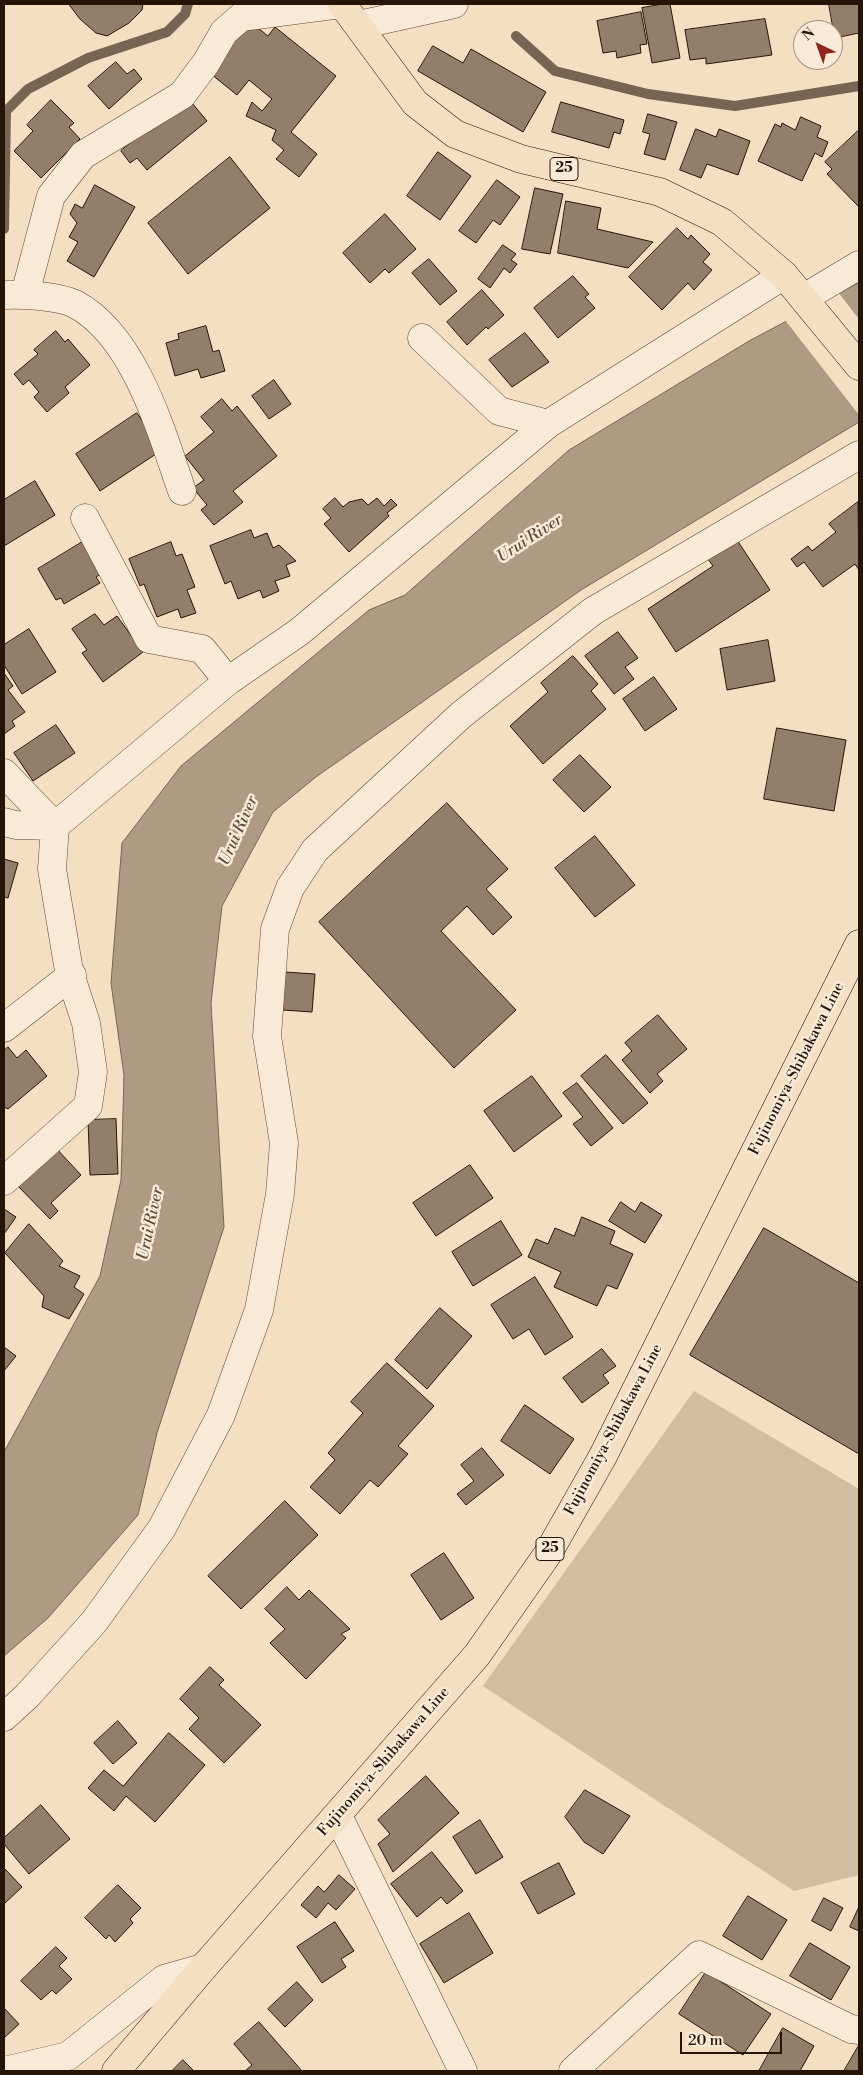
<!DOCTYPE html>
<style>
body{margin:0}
#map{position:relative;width:863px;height:2075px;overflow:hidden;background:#f5dfc2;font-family:"Libre Bodoni",serif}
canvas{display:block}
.frame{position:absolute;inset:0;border:5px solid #261408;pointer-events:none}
.north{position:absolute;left:793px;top:20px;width:50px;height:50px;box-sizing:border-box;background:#f8ead7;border:1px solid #a49484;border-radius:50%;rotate:318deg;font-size:14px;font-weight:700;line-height:20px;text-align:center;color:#261408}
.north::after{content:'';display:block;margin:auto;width:18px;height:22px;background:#8f2418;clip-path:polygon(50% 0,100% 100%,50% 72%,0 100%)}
.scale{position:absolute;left:680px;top:2032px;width:102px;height:22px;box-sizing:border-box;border:2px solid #261408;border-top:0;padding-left:6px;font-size:15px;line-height:18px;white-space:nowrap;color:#261408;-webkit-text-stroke:4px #f8ead7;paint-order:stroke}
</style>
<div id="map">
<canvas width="863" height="2075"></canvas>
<div class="frame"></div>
<div class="north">N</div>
<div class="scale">20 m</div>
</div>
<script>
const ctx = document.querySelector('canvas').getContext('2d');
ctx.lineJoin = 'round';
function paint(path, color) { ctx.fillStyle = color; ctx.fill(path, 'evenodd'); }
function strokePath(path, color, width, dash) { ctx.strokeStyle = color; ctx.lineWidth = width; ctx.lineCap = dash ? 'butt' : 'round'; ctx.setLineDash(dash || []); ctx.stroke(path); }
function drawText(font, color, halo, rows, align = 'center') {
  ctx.font = font + ' "Libre Bodoni",serif'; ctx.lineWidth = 5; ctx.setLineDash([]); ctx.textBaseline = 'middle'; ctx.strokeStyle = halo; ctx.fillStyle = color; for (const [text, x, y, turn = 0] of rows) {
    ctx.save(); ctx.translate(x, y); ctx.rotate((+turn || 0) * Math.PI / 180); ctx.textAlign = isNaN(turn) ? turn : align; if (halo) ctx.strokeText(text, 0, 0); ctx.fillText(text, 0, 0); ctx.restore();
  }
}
paint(new Path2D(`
 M 694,1391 L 859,1489 L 859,1875 L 794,1891 L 483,1686 Z`), '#d2bca2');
const water = new Path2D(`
 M 859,283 L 859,422 L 581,590 L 316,777 L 273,812 L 222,906 L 211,1003 L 224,1227 L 157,1433 L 138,1515 L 48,1618 L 4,1656 L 4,1452 L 100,1276 L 121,1180 L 124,1075 L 111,983 L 122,843 L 181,766 L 369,610 L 405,595 L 569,450 L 749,341 Z`);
paint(water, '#af9a83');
strokePath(water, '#786452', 1);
paint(new Path2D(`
 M 838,292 L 859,319 L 859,415 L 785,320 Z`), '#f5dfc2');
strokePath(new Path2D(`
 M 516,36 L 555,71 L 648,94 L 735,106 L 859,86
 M 4,229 L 6,111 L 28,89 L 88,58 L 167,32 L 185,14 L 188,4`), '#786452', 10);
const building = new Path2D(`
 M 69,4 L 143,4 L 142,10 L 129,23 L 107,36 L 96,33 L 80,19 Z
 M 663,4 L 670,4 L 680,58 L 652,63 L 642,8 Z
 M 829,4 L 859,4 L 859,33 L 835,38 Z
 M 641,12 L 647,44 L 640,45 L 641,53 L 617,58 L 616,51 L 603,53 L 597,21 Z
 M 247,19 L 268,36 L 275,27 L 336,76 L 291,132 L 317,154 L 299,177 L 276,159 L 284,150 L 272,140 L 276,130 L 246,116 L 252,102 L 262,111 L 272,99 L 249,80 L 237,95 L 206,70 Z
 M 765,19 L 772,55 L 706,64 L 706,58 L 690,60 L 685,30 Z
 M 433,46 L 463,63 L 471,49 L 546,92 L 523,132 L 418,71 Z
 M 116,62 L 127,74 L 134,69 L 142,79 L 109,109 L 88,86 Z
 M 187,97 L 207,121 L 147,170 L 137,158 L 130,163 L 121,151 Z
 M 51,100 L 74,123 L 69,127 L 80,139 L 41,178 L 14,151 L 33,131 L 27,125 Z
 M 561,102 L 624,120 L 620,134 L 614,132 L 609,148 L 552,132 Z
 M 648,114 L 677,122 L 665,160 L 644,154 L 650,134 L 643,132 Z
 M 801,117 L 821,126 L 817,137 L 828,142 L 822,157 L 815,153 L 802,181 L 758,161 L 775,124 L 781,127 L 782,123 L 795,130 Z
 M 696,129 L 716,137 L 719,129 L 750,141 L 738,175 L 707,164 L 701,178 L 680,170 Z
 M 859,130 L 859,207 L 827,174 L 832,169 L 825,162 Z
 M 438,152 L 471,176 L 440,220 L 407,196 Z
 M 230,157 L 270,208 L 188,274 L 148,223 Z
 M 497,180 L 520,197 L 500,225 L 493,220 L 476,243 L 459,231 Z
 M 95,185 L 135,207 L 94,277 L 67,261 L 78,242 L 69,237 L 77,223 L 70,214 L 75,204 L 82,208 Z
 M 535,188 L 563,194 L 550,254 L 522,249 Z
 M 566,201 L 601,208 L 597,229 L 653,242 L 628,268 L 558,253 Z
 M 385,214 L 416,249 L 389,273 L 385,269 L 370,283 L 343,253 Z
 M 677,228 L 688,239 L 691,235 L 710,254 L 703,262 L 712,270 L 694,290 L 688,283 L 662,310 L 629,277 Z
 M 503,245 L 516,254 L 511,260 L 517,264 L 510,273 L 504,268 L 490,288 L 478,279 Z
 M 429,259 L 457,291 L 440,305 L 412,273 Z
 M 573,276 L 589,294 L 585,297 L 595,308 L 558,338 L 534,308 Z
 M 482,290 L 504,315 L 488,329 L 486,327 L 467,345 L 447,322 Z
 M 206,326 L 213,352 L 219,350 L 225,371 L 201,378 L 198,369 L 175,376 L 166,343 L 179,339 L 178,334 Z
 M 56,331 L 65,342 L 68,339 L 90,365 L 65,387 L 69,393 L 47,412 L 34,397 L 39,392 L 29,380 L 23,385 L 14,374 L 38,354 L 34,350 Z
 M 525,333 L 549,362 L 512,387 L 489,360 Z
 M 274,380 L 291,404 L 269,419 L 252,396 Z
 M 222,399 L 232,411 L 237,406 L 277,456 L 233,491 L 243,502 L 214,525 L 201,510 L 207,505 L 193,488 L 204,480 L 185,456 L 214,432 L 201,417 Z
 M 137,413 L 162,450 L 100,491 L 76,454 Z
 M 35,481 L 55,515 L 4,546 L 4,500 Z
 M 335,498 L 343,507 L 349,502 L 362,499 L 368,505 L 377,498 L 384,506 L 391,499 L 397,505 L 387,513 L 389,516 L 349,552 L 324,524 L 331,518 L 323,509 Z
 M 858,502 L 859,570 L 855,564 L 823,587 L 804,562 L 797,567 L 791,559 L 808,546 L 812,551 L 836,532 L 829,524 Z
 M 251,530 L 254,538 L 267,533 L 273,548 L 279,545 L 296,561 L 286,565 L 290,576 L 275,581 L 279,591 L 263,598 L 260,590 L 238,599 L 231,581 L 225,584 L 210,546 Z
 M 737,540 L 770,590 L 676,652 L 648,609 L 713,566 L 708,559 Z
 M 84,541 L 103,573 L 96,577 L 100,583 L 64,604 L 61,598 L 56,600 L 38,569 Z
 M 171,542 L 176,556 L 182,554 L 195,587 L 187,590 L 196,613 L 181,618 L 178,609 L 157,617 L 144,584 L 140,586 L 129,559 Z
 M 95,614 L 104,625 L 117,616 L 143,652 L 103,682 L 82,653 L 87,650 L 72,629 Z
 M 29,629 L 56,672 L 22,694 L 4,665 L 4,645 Z
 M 618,632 L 638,658 L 625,667 L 634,679 L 614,694 L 585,656 Z
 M 768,640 L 775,681 L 727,690 L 720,649 Z
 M 573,656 L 598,684 L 591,691 L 606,709 L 543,764 L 510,726 L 548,692 L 541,683 Z
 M 4,673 L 13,686 L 8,690 L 25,712 L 12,721 L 15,726 L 4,734 Z
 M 654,677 L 677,709 L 645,731 L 623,699 Z
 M 56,725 L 75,753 L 33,781 L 14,753 Z
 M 777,728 L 846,740 L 834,811 L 764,799 Z
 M 580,755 L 611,787 L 584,812 L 553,780 Z
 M 447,803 L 508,869 L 486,889 L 512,917 L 493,935 L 467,906 L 441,931 L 516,1010 L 454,1068 L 319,922 Z
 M 595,836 L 635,885 L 595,917 L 555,868 Z
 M 4,859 L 18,863 L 8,898 L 4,897 Z
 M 285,972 L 315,974 L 312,1012 L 283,1010 Z
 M 658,1015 L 687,1049 L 657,1074 L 663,1081 L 650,1093 L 622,1060 L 632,1051 L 625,1043 Z
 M 8,1047 L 17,1058 L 26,1050 L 47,1076 L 8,1109 L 4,1107 L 4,1051 Z
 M 606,1055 L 648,1103 L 623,1124 L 581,1076 Z
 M 532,1076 L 562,1116 L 514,1152 L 484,1111 Z
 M 577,1083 L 613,1128 L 591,1146 L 573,1124 L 583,1117 L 563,1093 Z
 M 116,1119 L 118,1174 L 90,1175 L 88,1120 Z
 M 54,1146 L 81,1175 L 51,1203 L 58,1211 L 50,1219 L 15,1183 Z
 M 470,1165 L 493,1198 L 436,1236 L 413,1203 Z
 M 621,1202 L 635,1212 L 641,1202 L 662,1215 L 645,1243 L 609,1221 Z
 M 4,1209 L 16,1217 L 4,1234 Z
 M 582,1217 L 615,1231 L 610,1244 L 633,1254 L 617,1289 L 607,1285 L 597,1306 L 554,1287 L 561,1272 L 528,1257 L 536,1239 L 548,1244 L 555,1228 L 574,1236 Z
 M 501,1221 L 522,1255 L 473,1286 L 452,1252 Z
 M 29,1224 L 63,1261 L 59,1266 L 80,1276 L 74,1287 L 84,1294 L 69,1319 L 42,1307 L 44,1296 L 5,1253 Z
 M 764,1228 L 859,1283 L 859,1454 L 690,1355 Z
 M 535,1277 L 573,1337 L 545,1355 L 529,1329 L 513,1339 L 491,1305 Z
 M 440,1308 L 472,1336 L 427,1389 L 395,1360 Z
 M 4,1347 L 16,1356 L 4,1371 Z
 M 602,1349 L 616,1366 L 603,1375 L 609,1383 L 582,1403 L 563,1378 Z
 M 387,1363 L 434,1406 L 398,1446 L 408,1454 L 378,1487 L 370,1480 L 340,1514 L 310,1487 L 335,1460 L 328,1453 L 363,1413 L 351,1402 Z
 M 525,1405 L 574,1439 L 550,1474 L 501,1441 Z
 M 482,1448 L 504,1475 L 466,1505 L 457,1494 L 474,1481 L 461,1465 Z
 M 285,1501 L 318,1535 L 241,1609 L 208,1576 Z
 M 444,1553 L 474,1598 L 441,1620 L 411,1575 Z
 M 287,1587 L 299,1600 L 309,1590 L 350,1629 L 341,1634 L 346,1638 L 306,1679 L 270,1643 L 285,1629 L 265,1609 Z
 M 210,1667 L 224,1680 L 219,1685 L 261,1725 L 224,1763 L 189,1729 L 199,1718 L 180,1699 Z
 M 118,1721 L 137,1743 L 113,1764 L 94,1743 Z
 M 169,1733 L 205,1765 L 155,1822 L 126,1796 L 114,1811 L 88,1788 L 104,1770 L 123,1786 Z
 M 426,1776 L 459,1813 L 393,1872 L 378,1844 L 390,1834 L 378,1820 Z
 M 585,1790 L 630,1816 L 603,1854 L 584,1842 L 565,1817 Z
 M 41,1805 L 70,1839 L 29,1874 L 4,1844 L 4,1838 Z
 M 480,1820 L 503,1857 L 476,1874 L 453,1837 Z
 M 432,1852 L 463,1891 L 447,1904 L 441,1897 L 417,1917 L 391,1884 Z
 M 559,1863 L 575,1894 L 538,1914 L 521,1883 Z
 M 4,1868 L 22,1887 L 4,1904 Z
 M 339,1875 L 355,1889 L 336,1910 L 328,1903 L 316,1918 L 301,1905 L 318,1886 L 324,1892 Z
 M 118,1885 L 141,1908 L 130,1919 L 133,1923 L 115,1942 L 109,1935 L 106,1939 L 85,1918 Z
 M 748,1896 L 787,1920 L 762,1960 L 723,1936 Z
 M 824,1898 L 843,1908 L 831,1931 L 812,1921 Z
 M 859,1907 L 859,1931 L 850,1927 Z
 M 469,1913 L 493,1953 L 444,1983 L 420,1944 Z
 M 335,1922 L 354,1951 L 341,1959 L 346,1967 L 322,1983 L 297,1947 Z
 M 810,1943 L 850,1967 L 831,2000 L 790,1976 Z
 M 56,1947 L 67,1958 L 59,1966 L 72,1979 L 56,1994 L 52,1990 L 41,2000 L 21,1981 Z
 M 706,1972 L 771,2014 L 743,2055 L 679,2014 Z
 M 297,1982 L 313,2000 L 285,2027 L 268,2009 Z
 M 4,2008 L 19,2024 L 4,2038 Z
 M 259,2022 L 302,2071 L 245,2071 L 252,2065 L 234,2044 Z
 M 783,2028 L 814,2046 L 800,2071 L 759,2071 Z
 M 859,2045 L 859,2071 L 844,2071 Z
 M 183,2060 L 194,2071 L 172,2071 Z`);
paint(building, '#927e69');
strokePath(building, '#261408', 1);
const minor = new Path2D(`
 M 359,25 L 454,4
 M 25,294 L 51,196 L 83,155 L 182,95 L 206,63 L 224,32 L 241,17 L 341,4
 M 4,295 C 21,294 59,296 75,304 C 135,336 161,431 182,491
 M 804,298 L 859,265
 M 422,338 L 499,411 L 548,424
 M 85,518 L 149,639 L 202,649 L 228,681
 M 4,773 L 55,826 L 52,869 L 69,971 L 86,1023 L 93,1072 L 88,1106 L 4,1181
 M 4,822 L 16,825 L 55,826 L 228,681 L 299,632 L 548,424 L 784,275
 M 4,1028 L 72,975
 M 4,1717 L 27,1696 L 94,1622 L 162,1528 L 221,1415 L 259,1310 L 280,1194 L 284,1143 L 267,1036 L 275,929 L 290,888 L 315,850 L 461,715 L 593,611 L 859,455
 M 338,1816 L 463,2071
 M 4,2071 L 68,2056 L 164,1979 L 203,1968
 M 573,2071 L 699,1955 L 851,2029 L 859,2030`);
const major = new Path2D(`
 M 342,4 L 415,103 L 455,134 L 521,159 L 660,192 L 722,222 L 784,275 L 859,366
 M 116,2071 L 203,1968 L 477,1655 L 547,1555 L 603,1456 L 859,944`);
strokePath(minor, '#5a4736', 29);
strokePath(major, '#261408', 29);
strokePath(minor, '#f8ead7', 28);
strokePath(major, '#f5dfc2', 28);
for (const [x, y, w] of [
 [564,169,28],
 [550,1549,28]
]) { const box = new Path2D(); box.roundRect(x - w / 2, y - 11.5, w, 23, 4); ctx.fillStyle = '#f8ead7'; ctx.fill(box); strokePath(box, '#261408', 1); }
drawText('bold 14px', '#261408', null, [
 ["25",564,169],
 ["25",550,1549]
]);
drawText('15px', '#261408', '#f8ead7', [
 ["Fujinomiya-Shibakawa Line",797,1069,-63],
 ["Fujinomiya-Shibakawa Line",614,1430,-62],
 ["Fujinomiya-Shibakawa Line",384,1762,-49]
]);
drawText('italic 16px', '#5d4a39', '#f8ead7', [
 ["Urui River",530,539,-33],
 ["Urui River",239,831,-66],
 ["Urui River",151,1224,-78]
]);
</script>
